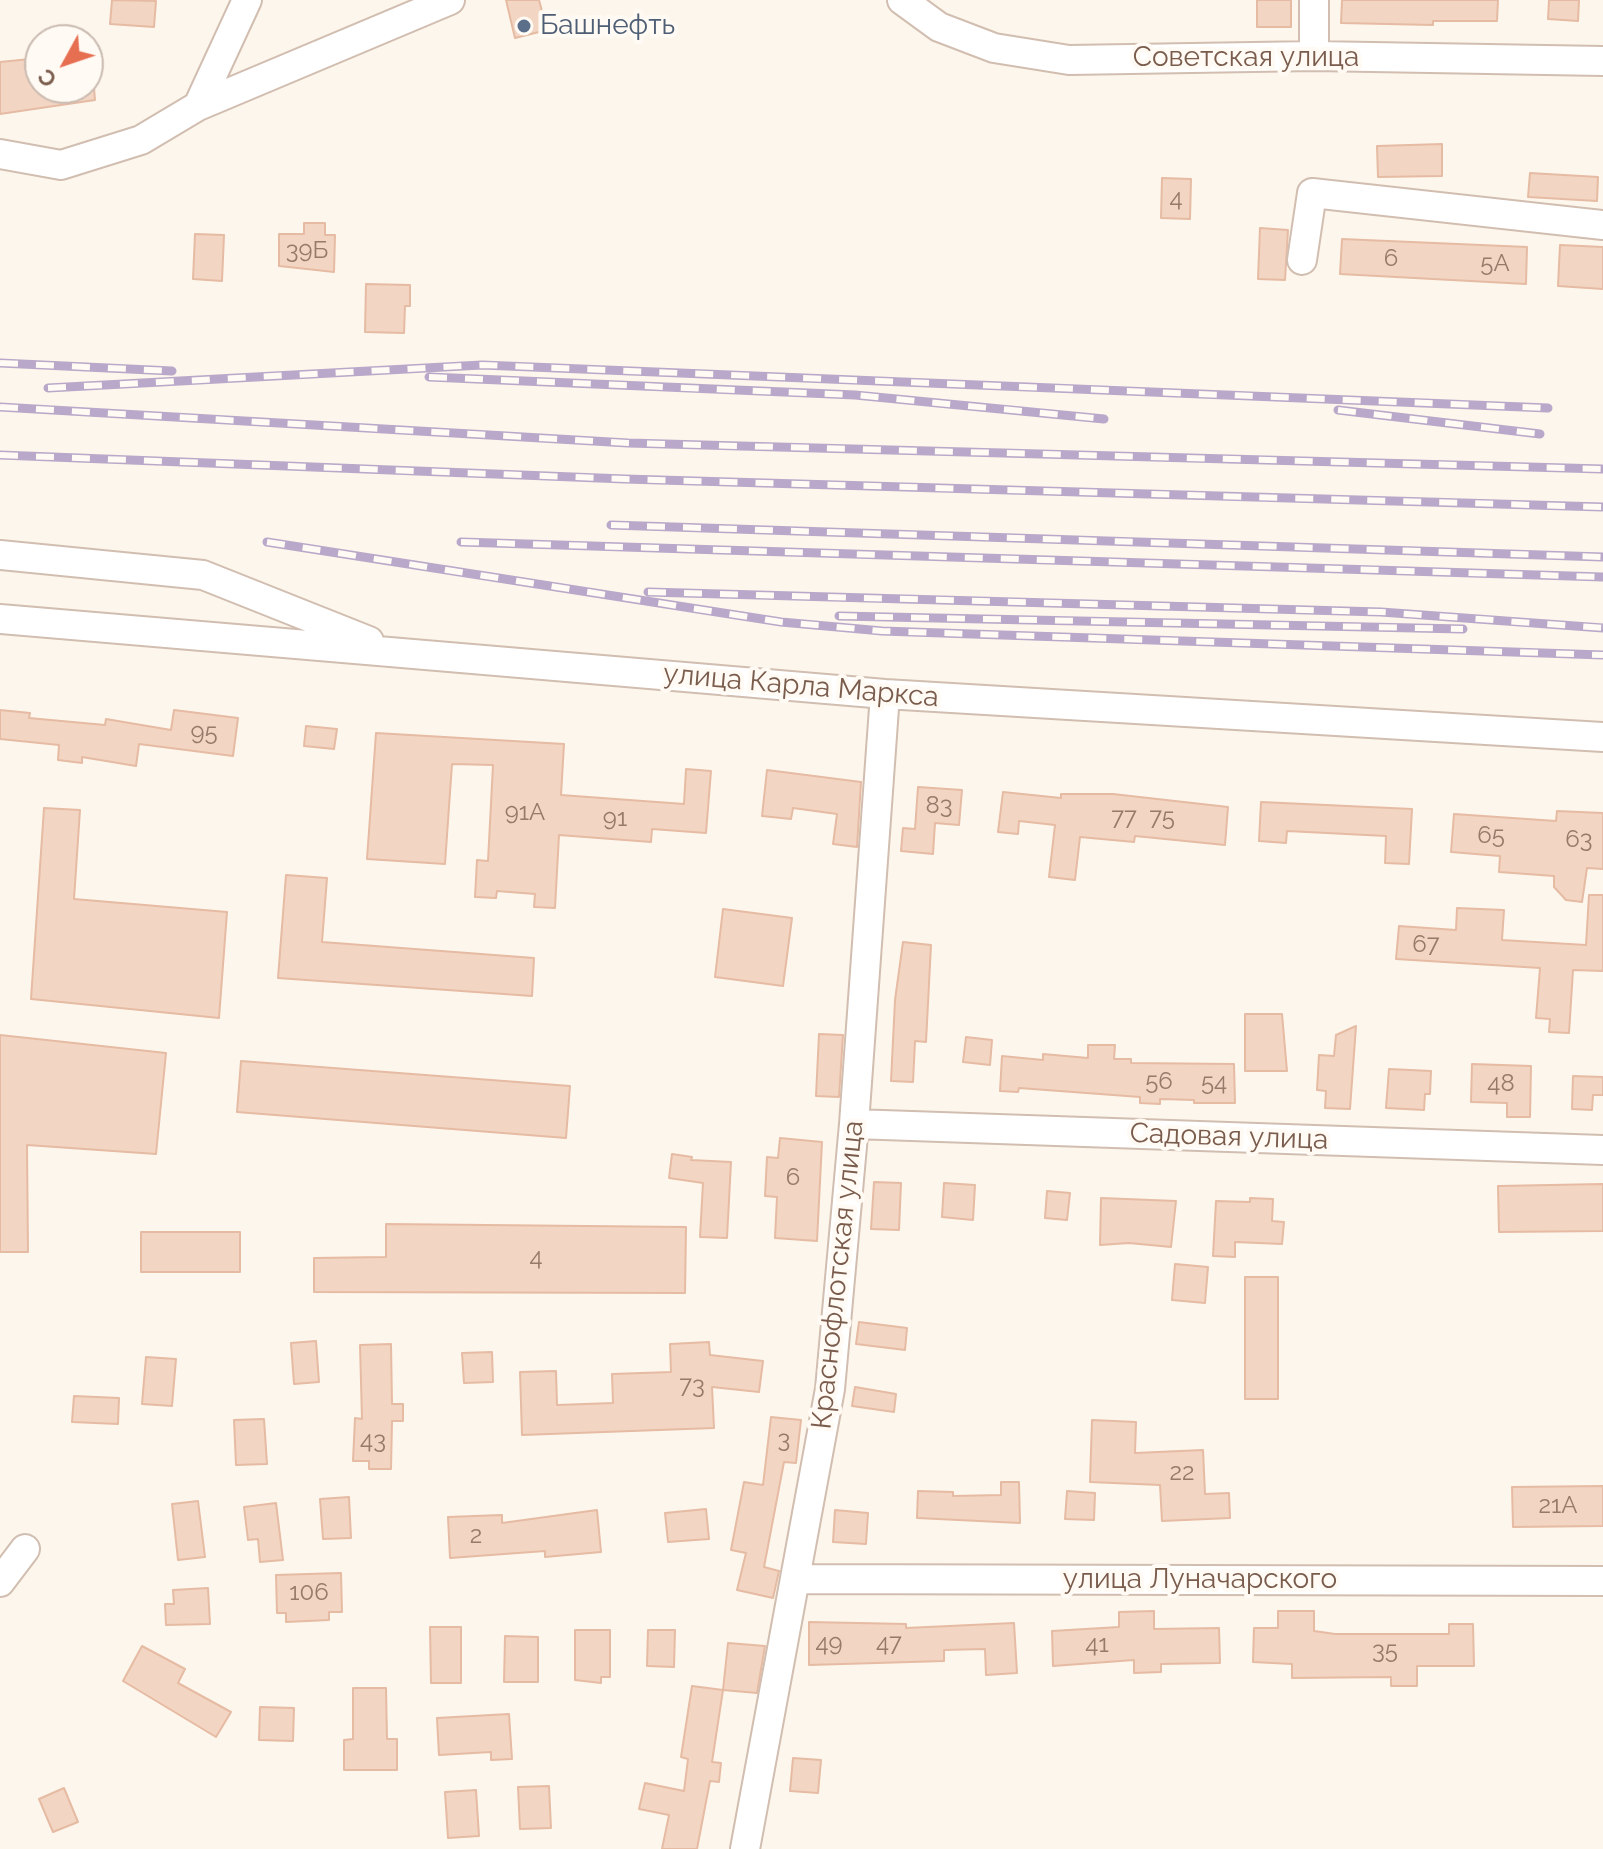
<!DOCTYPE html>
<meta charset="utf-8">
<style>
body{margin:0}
#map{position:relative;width:1603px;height:1849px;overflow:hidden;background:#fdf6ec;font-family:Raleway,sans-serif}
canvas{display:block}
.north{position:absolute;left:24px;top:24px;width:80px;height:80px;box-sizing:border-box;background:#fffaf3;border:2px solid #cabbb1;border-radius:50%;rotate:230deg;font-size:22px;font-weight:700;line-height:32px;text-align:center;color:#7a5c4d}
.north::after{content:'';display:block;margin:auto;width:28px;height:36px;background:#e76f51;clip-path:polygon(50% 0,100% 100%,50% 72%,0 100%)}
</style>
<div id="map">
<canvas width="1603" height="1849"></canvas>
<div class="north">С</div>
</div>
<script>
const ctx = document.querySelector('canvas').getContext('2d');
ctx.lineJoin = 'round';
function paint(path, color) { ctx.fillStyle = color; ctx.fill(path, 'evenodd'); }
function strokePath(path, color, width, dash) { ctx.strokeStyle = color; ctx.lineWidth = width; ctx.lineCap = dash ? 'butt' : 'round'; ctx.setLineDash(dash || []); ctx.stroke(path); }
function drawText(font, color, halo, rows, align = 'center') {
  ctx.font = font + ' Raleway,sans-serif'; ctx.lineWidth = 8; ctx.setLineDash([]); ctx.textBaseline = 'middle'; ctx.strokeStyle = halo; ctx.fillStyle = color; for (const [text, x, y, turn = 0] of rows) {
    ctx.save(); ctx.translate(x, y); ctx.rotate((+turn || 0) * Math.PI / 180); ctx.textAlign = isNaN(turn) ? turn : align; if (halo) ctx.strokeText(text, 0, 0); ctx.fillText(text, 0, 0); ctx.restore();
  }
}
const building = new Path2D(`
 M 112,0 L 156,1 L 154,27 L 110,24 Z
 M 506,0 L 539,0 L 547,30 L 515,38 Z
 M 1257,0 L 1291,0 L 1291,27 L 1257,27 Z
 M 1342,0 L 1498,0 L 1497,21 L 1433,21 L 1433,25 L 1341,23 Z
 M 1549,0 L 1579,0 L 1578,21 L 1548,19 Z
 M 30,59 L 33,88 L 94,88 L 95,100 L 0,114 L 0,62 Z
 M 1442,144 L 1442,176 L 1378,177 L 1377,146 Z
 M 1530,173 L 1598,177 L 1597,201 L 1528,197 Z
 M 1162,178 L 1191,179 L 1190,219 L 1161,218 Z
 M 304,223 L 325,223 L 325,235 L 335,235 L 334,272 L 279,266 L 279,234 L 304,234 Z
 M 1260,228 L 1288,230 L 1285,280 L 1258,279 Z
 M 195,234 L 224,235 L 222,281 L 193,279 Z
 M 1342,239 L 1527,247 L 1526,284 L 1340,274 Z
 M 1560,245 L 1603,247 L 1603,289 L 1558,286 Z
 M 366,284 L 410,285 L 410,306 L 405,306 L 404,333 L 365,332 Z
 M 0,710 L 30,713 L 29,718 L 105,725 L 106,719 L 171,730 L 174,710 L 238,718 L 233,756 L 139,744 L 136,766 L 82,757 L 82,763 L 58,760 L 59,745 L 0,739 Z
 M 306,726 L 337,729 L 334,749 L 304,746 Z
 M 376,733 L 564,744 L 561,795 L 684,804 L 686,769 L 711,771 L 706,833 L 652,829 L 651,842 L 559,835 L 555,908 L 534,907 L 535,894 L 497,891 L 496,898 L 475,897 L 477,860 L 488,861 L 493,765 L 452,764 L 445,864 L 367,859 Z
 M 767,770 L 861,782 L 857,847 L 833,844 L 837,814 L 793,808 L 791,819 L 762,816 Z
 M 918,787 L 962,790 L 959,825 L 935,823 L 933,854 L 901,851 L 903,828 L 915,829 Z
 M 1003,792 L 1061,798 L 1061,794 L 1113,794 L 1228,807 L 1225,845 L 1135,836 L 1134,842 L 1080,837 L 1075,880 L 1049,877 L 1055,825 L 1019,821 L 1018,834 L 998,832 Z
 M 1261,802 L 1412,809 L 1409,864 L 1385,863 L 1386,836 L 1287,831 L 1286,843 L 1259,841 Z
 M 44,808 L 80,810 L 74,899 L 227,912 L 219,1018 L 31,999 Z
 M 1557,811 L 1603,813 L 1603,869 L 1587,868 L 1582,902 L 1566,900 L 1554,887 L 1554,876 L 1499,872 L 1500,856 L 1451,852 L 1454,814 L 1556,821 Z
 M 286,875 L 327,878 L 322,942 L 534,958 L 532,996 L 278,978 Z
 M 1589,895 L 1603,895 L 1603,971 L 1573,970 L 1569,1033 L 1549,1032 L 1550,1019 L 1536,1018 L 1540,968 L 1396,959 L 1399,926 L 1456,930 L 1457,908 L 1504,910 L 1502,940 L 1586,945 Z
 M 723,909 L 792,918 L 783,986 L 715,977 Z
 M 903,942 L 931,945 L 926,1042 L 915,1041 L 913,1082 L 891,1081 L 895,1000 Z
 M 1245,1014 L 1282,1014 L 1287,1071 L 1245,1071 Z
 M 1356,1026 L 1350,1109 L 1325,1108 L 1326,1091 L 1317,1090 L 1319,1055 L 1334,1056 L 1336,1035 Z
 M 819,1034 L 843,1035 L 839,1097 L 816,1096 Z
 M 0,1035 L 166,1053 L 156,1154 L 27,1145 L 28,1252 L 0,1252 Z
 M 966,1037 L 992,1040 L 990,1065 L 963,1062 Z
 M 1088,1045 L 1115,1045 L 1114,1059 L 1131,1059 L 1131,1063 L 1234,1064 L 1235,1103 L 1194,1103 L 1194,1100 L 1160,1099 L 1160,1104 L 1140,1103 L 1140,1097 L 1019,1088 L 1018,1092 L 1000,1091 L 1002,1056 L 1043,1060 L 1043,1054 L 1088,1058 Z
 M 241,1061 L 570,1086 L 566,1138 L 237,1112 Z
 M 1472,1064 L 1531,1066 L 1530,1117 L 1507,1117 L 1507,1103 L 1471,1102 Z
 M 1389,1069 L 1431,1071 L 1430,1094 L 1425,1094 L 1424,1110 L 1386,1108 Z
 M 1573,1076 L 1603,1077 L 1603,1095 L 1593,1095 L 1592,1110 L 1572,1109 Z
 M 780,1138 L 822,1142 L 817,1241 L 775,1238 L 777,1197 L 765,1196 L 767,1157 L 778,1158 Z
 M 672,1154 L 692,1157 L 691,1160 L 731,1162 L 727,1238 L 700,1237 L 703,1183 L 669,1178 Z
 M 874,1182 L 901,1183 L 899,1230 L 871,1229 Z
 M 944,1183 L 975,1185 L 973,1220 L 942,1217 Z
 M 1603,1184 L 1603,1231 L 1499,1232 L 1498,1186 Z
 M 1047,1191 L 1070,1193 L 1067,1220 L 1045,1218 Z
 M 1101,1198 L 1176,1201 L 1171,1247 L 1129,1243 L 1100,1245 Z
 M 1250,1198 L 1273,1199 L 1272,1221 L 1284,1222 L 1282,1244 L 1235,1242 L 1235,1257 L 1213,1256 L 1216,1201 L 1250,1202 Z
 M 386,1224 L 686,1227 L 685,1293 L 314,1292 L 314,1258 L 386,1257 Z
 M 141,1232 L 240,1232 L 240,1272 L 141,1272 Z
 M 1175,1264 L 1208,1267 L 1205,1303 L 1172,1300 Z
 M 1245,1277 L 1278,1277 L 1278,1399 L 1245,1399 Z
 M 859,1322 L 907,1328 L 905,1350 L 856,1344 Z
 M 316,1341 L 319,1382 L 294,1384 L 291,1343 Z
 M 709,1342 L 710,1355 L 763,1361 L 759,1392 L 712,1387 L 714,1428 L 522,1435 L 520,1372 L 556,1371 L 557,1405 L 613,1403 L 612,1374 L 671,1372 L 670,1344 Z
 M 391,1344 L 392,1404 L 403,1404 L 403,1421 L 392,1421 L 391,1469 L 369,1469 L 369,1461 L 353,1461 L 355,1418 L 362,1419 L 360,1345 Z
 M 492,1352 L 493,1382 L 464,1383 L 462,1353 Z
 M 146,1357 L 176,1359 L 172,1406 L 142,1404 Z
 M 855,1387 L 896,1394 L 894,1412 L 852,1406 Z
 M 74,1396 L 119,1398 L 118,1424 L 72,1422 Z
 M 771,1417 L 801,1420 L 796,1463 L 784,1462 L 764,1567 L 779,1571 L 773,1598 L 737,1590 L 746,1553 L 731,1550 L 744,1482 L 763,1485 Z
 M 264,1419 L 267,1464 L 236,1465 L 234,1420 Z
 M 1092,1420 L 1136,1422 L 1135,1453 L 1203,1450 L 1205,1494 L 1229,1493 L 1230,1518 L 1162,1521 L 1160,1485 L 1090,1482 Z
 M 1001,1482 L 1019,1482 L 1020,1523 L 917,1518 L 918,1491 L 953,1492 L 953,1496 L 1001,1495 Z
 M 1603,1486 L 1603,1526 L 1513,1527 L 1512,1487 Z
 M 1067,1491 L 1095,1493 L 1094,1520 L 1065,1519 Z
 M 349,1497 L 351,1538 L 323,1539 L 320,1499 Z
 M 198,1501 L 205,1557 L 178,1560 L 172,1504 Z
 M 276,1503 L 283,1560 L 260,1562 L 258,1539 L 248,1540 L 244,1507 Z
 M 706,1509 L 709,1539 L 668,1542 L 665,1513 Z
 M 597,1510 L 601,1552 L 545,1557 L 545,1551 L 450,1558 L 448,1517 L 502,1515 L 502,1523 Z
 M 835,1510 L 868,1513 L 866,1544 L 833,1542 Z
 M 341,1573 L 342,1612 L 329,1612 L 329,1620 L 286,1622 L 286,1613 L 277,1613 L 276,1575 Z
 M 208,1588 L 210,1624 L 166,1625 L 165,1604 L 174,1604 L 173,1590 Z
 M 1154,1611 L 1154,1629 L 1219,1628 L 1220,1663 L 1161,1664 L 1161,1672 L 1134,1673 L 1134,1660 L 1053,1666 L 1052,1631 L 1119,1627 L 1119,1612 Z
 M 1278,1611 L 1314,1611 L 1314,1631 L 1335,1634 L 1449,1634 L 1449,1624 L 1473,1624 L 1474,1666 L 1417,1666 L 1417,1686 L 1391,1686 L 1391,1677 L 1292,1678 L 1292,1664 L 1253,1662 L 1254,1628 L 1278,1628 Z
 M 809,1622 L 906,1624 L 906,1628 L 1014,1623 L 1017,1673 L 986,1675 L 985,1649 L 944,1650 L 944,1661 L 809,1665 Z
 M 430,1627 L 461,1627 L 461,1683 L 431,1683 Z
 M 575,1630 L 610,1630 L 610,1677 L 601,1677 L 601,1683 L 575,1680 Z
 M 648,1630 L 675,1630 L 674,1667 L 647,1666 Z
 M 505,1636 L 538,1637 L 538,1682 L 504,1682 Z
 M 728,1643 L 765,1646 L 757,1693 L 723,1690 Z
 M 142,1646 L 185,1669 L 178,1683 L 231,1712 L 216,1737 L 123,1681 Z
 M 692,1686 L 723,1690 L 712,1762 L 721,1763 L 719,1782 L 710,1781 L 697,1849 L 662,1849 L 669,1815 L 639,1809 L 645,1783 L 684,1791 L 688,1759 L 681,1757 Z
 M 353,1688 L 386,1688 L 387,1739 L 397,1739 L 397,1770 L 344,1770 L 344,1740 L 353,1739 Z
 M 260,1707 L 294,1708 L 293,1741 L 259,1740 Z
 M 509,1714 L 512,1759 L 491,1760 L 491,1752 L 439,1755 L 437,1718 Z
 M 793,1758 L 821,1760 L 818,1793 L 790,1791 Z
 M 549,1786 L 551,1828 L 520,1829 L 518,1787 Z
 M 64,1788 L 78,1822 L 53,1832 L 39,1799 Z
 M 476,1790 L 479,1836 L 448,1838 L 445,1792 Z`);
paint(building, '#f3d5c3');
strokePath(building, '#e6bba3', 2);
const minor = new Path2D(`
 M 902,0 L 939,27 L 994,48 L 1069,60 L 1314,56 L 1603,61
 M 1314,56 L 1314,0
 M 198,106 L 450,0
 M 0,154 L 61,165 L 141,140 L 198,106 L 247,0
 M 1302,260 L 1312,193 L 1603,225
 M 0,555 L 203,575 L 369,641
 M 0,619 L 885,694 L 1603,737
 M 854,1124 L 1603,1150
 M 796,1579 L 1603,1581
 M 0,1582 L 25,1549
 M 745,1849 L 830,1389 L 854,1124 L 885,694`);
strokePath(minor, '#d1beb0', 32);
strokePath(minor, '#fff', 28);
const rail = new Path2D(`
 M 0,363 L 172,371
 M 429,377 L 855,395 L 1104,419
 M 48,388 L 482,365 L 1548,408
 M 0,407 L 628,443 L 1603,469
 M 1338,410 L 1540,434
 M 0,455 L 625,479 L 1603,507
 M 611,525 L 1603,557
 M 267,542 L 781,622 L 882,631 L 1603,655
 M 461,542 L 1603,577
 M 648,592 L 1381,612 L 1603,628
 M 839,616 L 1463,629`);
strokePath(rail, '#b9a8c9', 9);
strokePath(rail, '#fffaf3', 6, [18]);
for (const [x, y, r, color] of [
 [524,26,8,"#5c6f8a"]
]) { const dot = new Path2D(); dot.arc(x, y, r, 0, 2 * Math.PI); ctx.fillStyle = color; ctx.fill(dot); strokePath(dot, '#fffaf3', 3); }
drawText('24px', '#987a6a', null, [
 ["4",1176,199],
 ["39Б",307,251],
 ["6",1391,259],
 ["5А",1495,264],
 ["95",204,733],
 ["83",939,806],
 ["91А",525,813],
 ["77",1124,818],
 ["75",1162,818],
 ["91",615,819],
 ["65",1491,836],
 ["63",1579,840],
 ["67",1426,945],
 ["56",1159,1082],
 ["54",1214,1083],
 ["48",1501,1084],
 ["6",793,1178],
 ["4",536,1258],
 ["73",692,1386],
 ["3",784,1440],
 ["43",373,1441],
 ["22",1182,1473],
 ["21А",1558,1506],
 ["2",476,1536],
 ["106",309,1593],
 ["49",829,1644],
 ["47",889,1644],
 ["41",1097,1645],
 ["35",1385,1651]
]);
drawText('28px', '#4e5e75', '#fffaf3', [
 ["Башнефть",540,26]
], 'left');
drawText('28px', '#7a5c4d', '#fffaf3', [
 ["Советская улица",1246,58],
 ["улица Карла Маркса",801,686,5],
 ["Садовая улица",1229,1137,2],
 ["Краснофлотская улица",838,1275,-84],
 ["улица Луначарского",1200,1580]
]);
</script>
